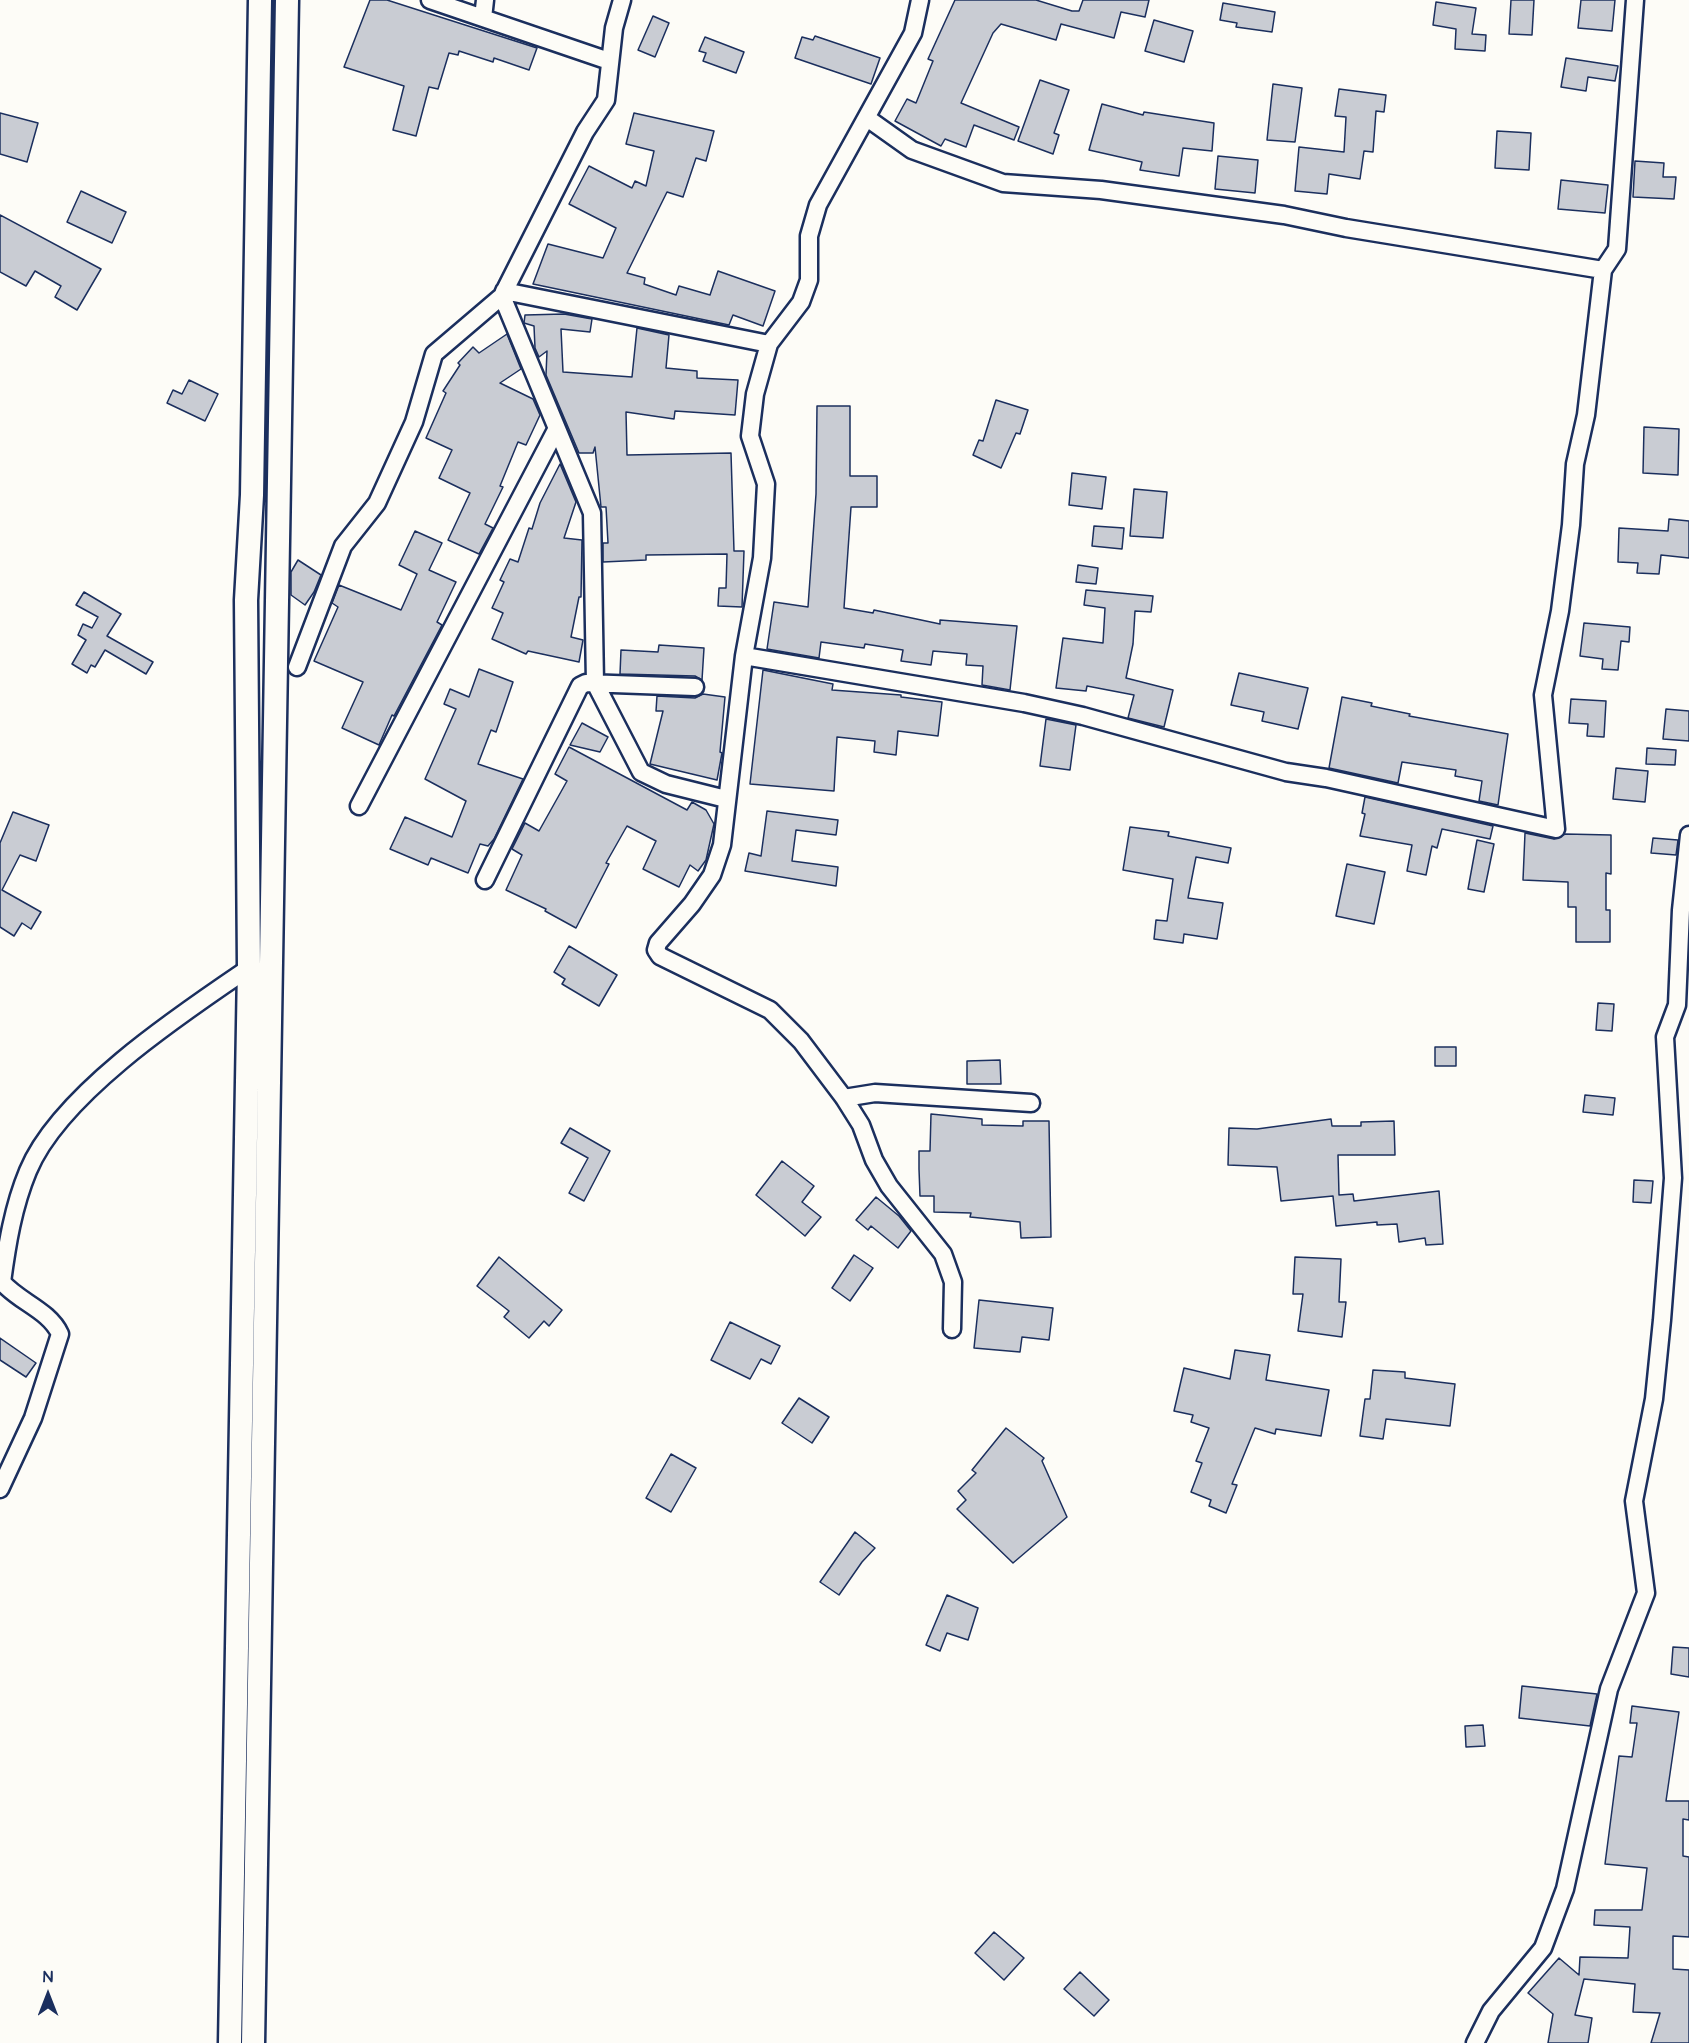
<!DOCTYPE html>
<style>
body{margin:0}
#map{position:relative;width:1689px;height:2043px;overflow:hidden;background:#fdfcf7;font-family:"Architects Daughter",sans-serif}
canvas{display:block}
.north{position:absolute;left:18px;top:1965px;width:60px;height:60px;-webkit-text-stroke:4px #fdfcf7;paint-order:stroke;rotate:0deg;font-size:16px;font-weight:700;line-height:24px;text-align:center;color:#1b2f5e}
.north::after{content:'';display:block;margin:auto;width:21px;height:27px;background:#1b2f5e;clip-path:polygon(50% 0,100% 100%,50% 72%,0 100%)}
</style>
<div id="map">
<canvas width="1689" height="2043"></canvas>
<div class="north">N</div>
</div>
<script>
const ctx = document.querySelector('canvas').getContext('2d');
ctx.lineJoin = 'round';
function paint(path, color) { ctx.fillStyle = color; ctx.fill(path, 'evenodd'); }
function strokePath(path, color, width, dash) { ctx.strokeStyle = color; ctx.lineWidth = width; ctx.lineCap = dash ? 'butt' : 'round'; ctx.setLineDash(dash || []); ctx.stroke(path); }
const building = new Path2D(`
 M 370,0 L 387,0 L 537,48 L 529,70 L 494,58 L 493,62 L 459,51 L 458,55 L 449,53 L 438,89 L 429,87 L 416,136 L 393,130 L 404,86 L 344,67 Z
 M 955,0 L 1036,0 L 1072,11 L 1079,11 L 1083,0 L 1149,0 L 1145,17 L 1121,12 L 1114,38 L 1061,24 L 1056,40 L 1001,24 L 993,33 L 961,103 L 1019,127 L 1014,140 L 974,125 L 966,147 L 945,139 L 941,146 L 895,121 L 907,99 L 916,103 L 933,61 L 928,59 Z
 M 1511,0 L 1534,0 L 1532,35 L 1509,34 Z
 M 1581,0 L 1615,0 L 1612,31 L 1578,28 Z
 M 1436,2 L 1476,8 L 1472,34 L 1486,35 L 1485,51 L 1455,49 L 1456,29 L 1433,25 Z
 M 1223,3 L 1275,12 L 1272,32 L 1236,27 L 1237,23 L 1220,20 Z
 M 653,16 L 669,23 L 655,57 L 638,50 Z
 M 1154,20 L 1193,31 L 1184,62 L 1145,51 Z
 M 815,36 L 880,58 L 871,84 L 795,58 L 802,37 L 813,40 Z
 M 705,37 L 744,52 L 736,73 L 703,61 L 706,53 L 699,51 Z
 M 1566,58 L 1618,66 L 1615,81 L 1588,77 L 1586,91 L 1561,87 Z
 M 1040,80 L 1069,90 L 1054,133 L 1059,135 L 1053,154 L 1018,141 Z
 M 1273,84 L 1302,88 L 1295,142 L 1267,140 Z
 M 1339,89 L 1386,95 L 1384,112 L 1376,111 L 1373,152 L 1364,151 L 1360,179 L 1329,174 L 1327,194 L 1295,191 L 1299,147 L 1344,152 L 1346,117 L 1335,116 Z
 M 1102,104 L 1143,115 L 1144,112 L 1214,123 L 1212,151 L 1183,148 L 1179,176 L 1140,170 L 1142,162 L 1089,150 Z
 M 0,113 L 38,123 L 27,162 L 0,154 Z
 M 634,113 L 714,131 L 706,161 L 696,158 L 683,197 L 667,192 L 627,273 L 645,278 L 644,284 L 676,295 L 679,286 L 710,295 L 718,271 L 775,291 L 763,326 L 733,315 L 729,325 L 533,284 L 548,244 L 603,258 L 616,228 L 569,204 L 589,166 L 632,188 L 635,181 L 646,186 L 654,151 L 626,144 Z
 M 1497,131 L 1531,133 L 1529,170 L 1495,168 Z
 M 1218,156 L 1258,160 L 1255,193 L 1215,189 Z
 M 1635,161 L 1664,163 L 1663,177 L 1676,177 L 1674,199 L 1633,197 Z
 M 1561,180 L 1608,185 L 1605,213 L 1558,209 Z
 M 81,191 L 126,212 L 112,243 L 67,222 Z
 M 0,215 L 101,269 L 77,310 L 55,297 L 61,286 L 35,271 L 26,286 L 0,272 Z
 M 564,314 L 592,319 L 590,332 L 561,329 L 563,372 L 632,377 L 637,328 L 669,335 L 666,368 L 697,371 L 697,378 L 738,380 L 735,415 L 675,411 L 674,419 L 626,412 L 627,455 L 731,453 L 734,551 L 744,551 L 742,607 L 718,606 L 719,588 L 726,588 L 727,554 L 646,555 L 646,560 L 603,562 L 603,543 L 608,543 L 606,507 L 601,507 L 595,447 L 593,453 L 579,453 L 546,375 L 547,351 L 539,357 L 535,348 L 534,326 L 524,323 L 525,315 Z
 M 507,334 L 521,369 L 500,383 L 533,399 L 540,415 L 526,445 L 518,442 L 500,486 L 503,487 L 485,524 L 493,528 L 479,554 L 448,540 L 470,493 L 439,478 L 452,450 L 426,438 L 446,393 L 443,391 L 460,365 L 458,363 L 473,347 L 479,353 Z
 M 189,380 L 218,394 L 205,421 L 167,403 L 173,390 L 182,394 Z
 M 996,400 L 1028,410 L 1020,434 L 1016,433 L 1001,468 L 973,455 L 979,440 L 983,441 Z
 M 817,406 L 850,406 L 850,476 L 877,476 L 877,507 L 851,507 L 844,608 L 873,613 L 874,610 L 940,624 L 940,620 L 1017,626 L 1010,690 L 982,685 L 983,666 L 966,665 L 967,654 L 933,651 L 931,665 L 901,661 L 903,650 L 865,644 L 864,648 L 821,642 L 819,658 L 767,649 L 774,602 L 808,607 L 816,494 Z
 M 1644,427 L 1679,429 L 1678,475 L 1643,473 Z
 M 560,464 L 576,502 L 564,538 L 582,540 L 581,597 L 579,597 L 571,637 L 583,640 L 579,662 L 528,651 L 526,654 L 492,639 L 503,613 L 492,608 L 504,582 L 500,580 L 510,559 L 518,562 L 529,528 L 532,529 L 540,503 Z
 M 1072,473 L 1106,477 L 1102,509 L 1069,505 Z
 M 1134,489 L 1167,492 L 1163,538 L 1130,536 Z
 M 1669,519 L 1689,521 L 1689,558 L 1661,555 L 1659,574 L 1637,573 L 1638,563 L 1618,562 L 1619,528 L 1668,531 Z
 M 1094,526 L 1124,528 L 1122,549 L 1092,546 Z
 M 415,531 L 442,543 L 429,570 L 456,582 L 437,622 L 442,625 L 394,716 L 392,715 L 379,745 L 342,728 L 363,682 L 314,661 L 338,607 L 332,603 L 339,585 L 401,610 L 417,574 L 399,565 Z
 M 298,560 L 321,575 L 314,592 L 305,605 L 291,595 L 291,572 Z
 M 1078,565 L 1098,568 L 1096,584 L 1076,582 Z
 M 1086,590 L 1153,596 L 1151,612 L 1135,611 L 1133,644 L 1126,678 L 1173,690 L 1164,727 L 1128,718 L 1134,695 L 1087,686 L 1086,691 L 1056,688 L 1063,638 L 1103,643 L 1105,608 L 1084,605 Z
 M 84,592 L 121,614 L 107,636 L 153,662 L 146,674 L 105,650 L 95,667 L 91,665 L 87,673 L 72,664 L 86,640 L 78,635 L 83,624 L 92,628 L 98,617 L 76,605 Z
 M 1584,623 L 1630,627 L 1629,642 L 1621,641 L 1618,670 L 1602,669 L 1603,659 L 1580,656 Z
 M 659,645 L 704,648 L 702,680 L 695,676 L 620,674 L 621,650 L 658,652 Z
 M 479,669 L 513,682 L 496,732 L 491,730 L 478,764 L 523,779 L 494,839 L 488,846 L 480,844 L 468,873 L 431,858 L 428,865 L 390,849 L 405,817 L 452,837 L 466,801 L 425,779 L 456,709 L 444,704 L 450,689 L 469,697 Z
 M 763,670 L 833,684 L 832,690 L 901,695 L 901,697 L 942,702 L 938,736 L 898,731 L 896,755 L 874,752 L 875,741 L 837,737 L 834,791 L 750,784 Z
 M 1239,673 L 1308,688 L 1298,729 L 1262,721 L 1264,712 L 1231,705 Z
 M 703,694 L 725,697 L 720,752 L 722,753 L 717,780 L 650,764 L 663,711 L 656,711 L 657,696 L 695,698 Z
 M 1342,697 L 1372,703 L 1371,706 L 1410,714 L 1409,716 L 1508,734 L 1498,805 L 1479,801 L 1482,781 L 1455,776 L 1456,770 L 1402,762 L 1398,783 L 1329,768 Z
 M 1571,699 L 1606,701 L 1604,737 L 1587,736 L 1588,724 L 1569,723 Z
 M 1666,709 L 1689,711 L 1689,741 L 1663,739 Z
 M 1046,719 L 1076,725 L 1070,770 L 1040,766 Z
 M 582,723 L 608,737 L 600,752 L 570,745 Z
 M 569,747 L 687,810 L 692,802 L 706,810 L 714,824 L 706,860 L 698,871 L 690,865 L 679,887 L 643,869 L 656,841 L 627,826 L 606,863 L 609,864 L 576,928 L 545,911 L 546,909 L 506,890 L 522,855 L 512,849 L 525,823 L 539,831 L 567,781 L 555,774 Z
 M 1647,748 L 1676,750 L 1675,765 L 1646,764 Z
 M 1616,768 L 1648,771 L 1645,802 L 1613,799 Z
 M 1365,797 L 1493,826 L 1490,839 L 1442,829 L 1437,848 L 1432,846 L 1426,875 L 1407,871 L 1412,845 L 1360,836 L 1365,814 L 1362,813 Z
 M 767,811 L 838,820 L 836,835 L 796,830 L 792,861 L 838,867 L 836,886 L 745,871 L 749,853 L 761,856 Z
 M 13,812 L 49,825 L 36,861 L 20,855 L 2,890 L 41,912 L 31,929 L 22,923 L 14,936 L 0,927 L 0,843 Z
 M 1130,827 L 1169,832 L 1168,836 L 1231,848 L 1228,863 L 1196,857 L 1188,898 L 1223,903 L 1217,939 L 1184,934 L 1183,943 L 1154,939 L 1156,920 L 1167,921 L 1173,879 L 1123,870 Z
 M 1525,833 L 1554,839 L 1565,834 L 1611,835 L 1611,874 L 1606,873 L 1606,910 L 1610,910 L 1610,942 L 1576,942 L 1576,907 L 1568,907 L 1568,882 L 1523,880 Z
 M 1653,838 L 1678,840 L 1676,855 L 1651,853 Z
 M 1477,840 L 1494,844 L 1484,892 L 1468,889 Z
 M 1347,864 L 1385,872 L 1374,924 L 1336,916 Z
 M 569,946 L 617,975 L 599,1006 L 562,984 L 565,979 L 554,972 Z
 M 1598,1003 L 1614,1004 L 1612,1031 L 1596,1030 Z
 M 1435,1047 L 1456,1047 L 1456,1066 L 1435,1066 Z
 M 1000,1060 L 1001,1084 L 967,1084 L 967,1061 Z
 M 1585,1095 L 1615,1098 L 1613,1115 L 1583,1112 Z
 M 931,1114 L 982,1119 L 982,1125 L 1023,1126 L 1023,1121 L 1049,1121 L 1051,1237 L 1021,1238 L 1020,1222 L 970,1217 L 971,1213 L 934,1212 L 934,1196 L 920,1196 L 919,1169 L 919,1151 L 930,1151 Z
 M 1331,1119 L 1332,1126 L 1361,1126 L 1361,1122 L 1394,1121 L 1395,1155 L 1338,1155 L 1339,1195 L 1353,1194 L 1354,1201 L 1439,1191 L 1443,1244 L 1426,1245 L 1425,1238 L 1399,1242 L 1397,1224 L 1377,1225 L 1377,1222 L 1336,1226 L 1333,1196 L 1281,1201 L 1277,1167 L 1228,1165 L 1229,1128 L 1257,1129 Z
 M 570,1128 L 610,1151 L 584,1201 L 569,1193 L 588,1158 L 561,1143 Z
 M 782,1161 L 814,1186 L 802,1202 L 821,1217 L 805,1236 L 756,1195 Z
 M 1634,1180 L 1653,1181 L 1651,1203 L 1633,1202 Z
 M 876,1197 L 899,1216 L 911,1231 L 898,1248 L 871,1226 L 868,1230 L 856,1220 Z
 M 854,1255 L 873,1268 L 850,1301 L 832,1288 Z
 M 499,1257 L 562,1310 L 549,1326 L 544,1321 L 529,1338 L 504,1317 L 509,1311 L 477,1286 Z
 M 1295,1257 L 1341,1259 L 1339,1302 L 1346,1302 L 1342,1337 L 1298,1331 L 1303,1294 L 1293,1294 Z
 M 979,1300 L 1053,1308 L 1049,1340 L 1022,1337 L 1020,1352 L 974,1348 Z
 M 730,1322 L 780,1346 L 771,1364 L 761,1359 L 750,1379 L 711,1360 Z
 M 0,1338 L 36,1363 L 26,1377 L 0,1360 Z
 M 1235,1350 L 1270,1355 L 1266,1380 L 1329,1390 L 1321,1436 L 1276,1429 L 1275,1434 L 1255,1428 L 1232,1484 L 1237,1485 L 1226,1513 L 1209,1506 L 1211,1500 L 1191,1492 L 1202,1463 L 1196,1461 L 1209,1428 L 1191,1422 L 1193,1415 L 1174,1411 L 1184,1368 L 1230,1379 Z
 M 1373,1370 L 1405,1372 L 1405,1378 L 1455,1384 L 1450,1426 L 1386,1419 L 1383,1439 L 1360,1436 L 1365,1399 L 1370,1399 Z
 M 799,1398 L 829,1417 L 812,1443 L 782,1423 Z
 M 1006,1428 L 1044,1458 L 1042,1461 L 1067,1517 L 1013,1563 L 957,1509 L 966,1500 L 958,1491 L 976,1473 L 972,1470 Z
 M 671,1454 L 696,1468 L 671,1512 L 646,1498 Z
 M 855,1532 L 875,1548 L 862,1562 L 839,1595 L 820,1582 Z
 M 947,1595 L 978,1608 L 968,1640 L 947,1633 L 940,1651 L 926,1645 Z
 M 1673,1647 L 1689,1648 L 1689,1677 L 1671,1674 Z
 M 1522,1686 L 1597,1694 L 1590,1726 L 1519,1718 Z
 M 1632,1706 L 1679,1712 L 1666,1801 L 1689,1801 L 1689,1820 L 1683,1819 L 1683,1856 L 1689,1857 L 1689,1937 L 1673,1936 L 1673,1969 L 1689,1970 L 1689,2043 L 1651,2043 L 1660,2013 L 1633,2012 L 1635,1984 L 1584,1979 L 1575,2015 L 1592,2018 L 1588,2043 L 1548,2043 L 1553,2014 L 1528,1993 L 1559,1958 L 1579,1975 L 1580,1957 L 1628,1958 L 1630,1927 L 1594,1925 L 1595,1910 L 1642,1910 L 1647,1868 L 1605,1864 L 1619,1756 L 1632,1757 L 1637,1723 L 1630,1723 Z
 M 1483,1725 L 1485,1746 L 1466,1747 L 1465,1726 Z
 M 994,1932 L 1024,1958 L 1004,1980 L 975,1953 Z
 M 1080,1972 L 1109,2000 L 1094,2016 L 1064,1989 Z`);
paint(building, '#c9ccd3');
strokePath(building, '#1b2f5e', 1.5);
const minor = new Path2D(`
 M 430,0 L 609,61
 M 920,0 L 913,33 L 818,205 L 809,236 L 809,280 L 801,302 L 769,344 L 755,394 L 750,436 L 766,484 L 762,558 L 744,656 L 722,845 L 712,875 L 692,904 L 658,943 L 656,950 L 660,956 L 770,1010 L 801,1041 L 844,1098 L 861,1125 L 874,1160 L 889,1186 L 943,1254 L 953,1282 L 952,1329
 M 483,18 L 485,0
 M 867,118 L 912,150 L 1003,183 L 1101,190 L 1284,215 L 1346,228 L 1603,270
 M 504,291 L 769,344
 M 502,296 L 592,513 L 595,683 L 641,772 L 666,784 L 726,799
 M 744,656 L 1024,703 L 1083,716 L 1286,772 L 1326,778 L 1556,829 L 1543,695 L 1560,611 L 1571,525 L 1575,464 L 1586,415 L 1603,270 L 1617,249 L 1635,0
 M 297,667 L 343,546 L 377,503 L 414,422 L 434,354 L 502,296 L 585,132 L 606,100 L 614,28 L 622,0
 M 359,806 L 556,430
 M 485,880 L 580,686 L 586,683 L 695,687
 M 844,1098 L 875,1093 L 1031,1103
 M 0,1489 L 33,1418 L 60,1334 C 49,1310 19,1302 2,1282 C 7,1245 13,1207 28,1171 C 59,1095 181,1014 249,968
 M 1475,2043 L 1491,2011 L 1543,1948 L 1565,1889 L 1609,1689 L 1646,1593 L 1634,1501 L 1654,1399 L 1662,1320 L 1673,1178 L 1665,1037 L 1677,1005 L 1681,910 L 1689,835`);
const secondary = new Path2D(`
 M 230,2043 L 249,968 L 246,600 L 252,495 L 260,0
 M 253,2043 L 287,0`);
strokePath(minor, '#1b2f5e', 21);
strokePath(secondary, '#1b2f5e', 27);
strokePath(minor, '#fdfcf7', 16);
strokePath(secondary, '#fdfcf7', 22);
</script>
